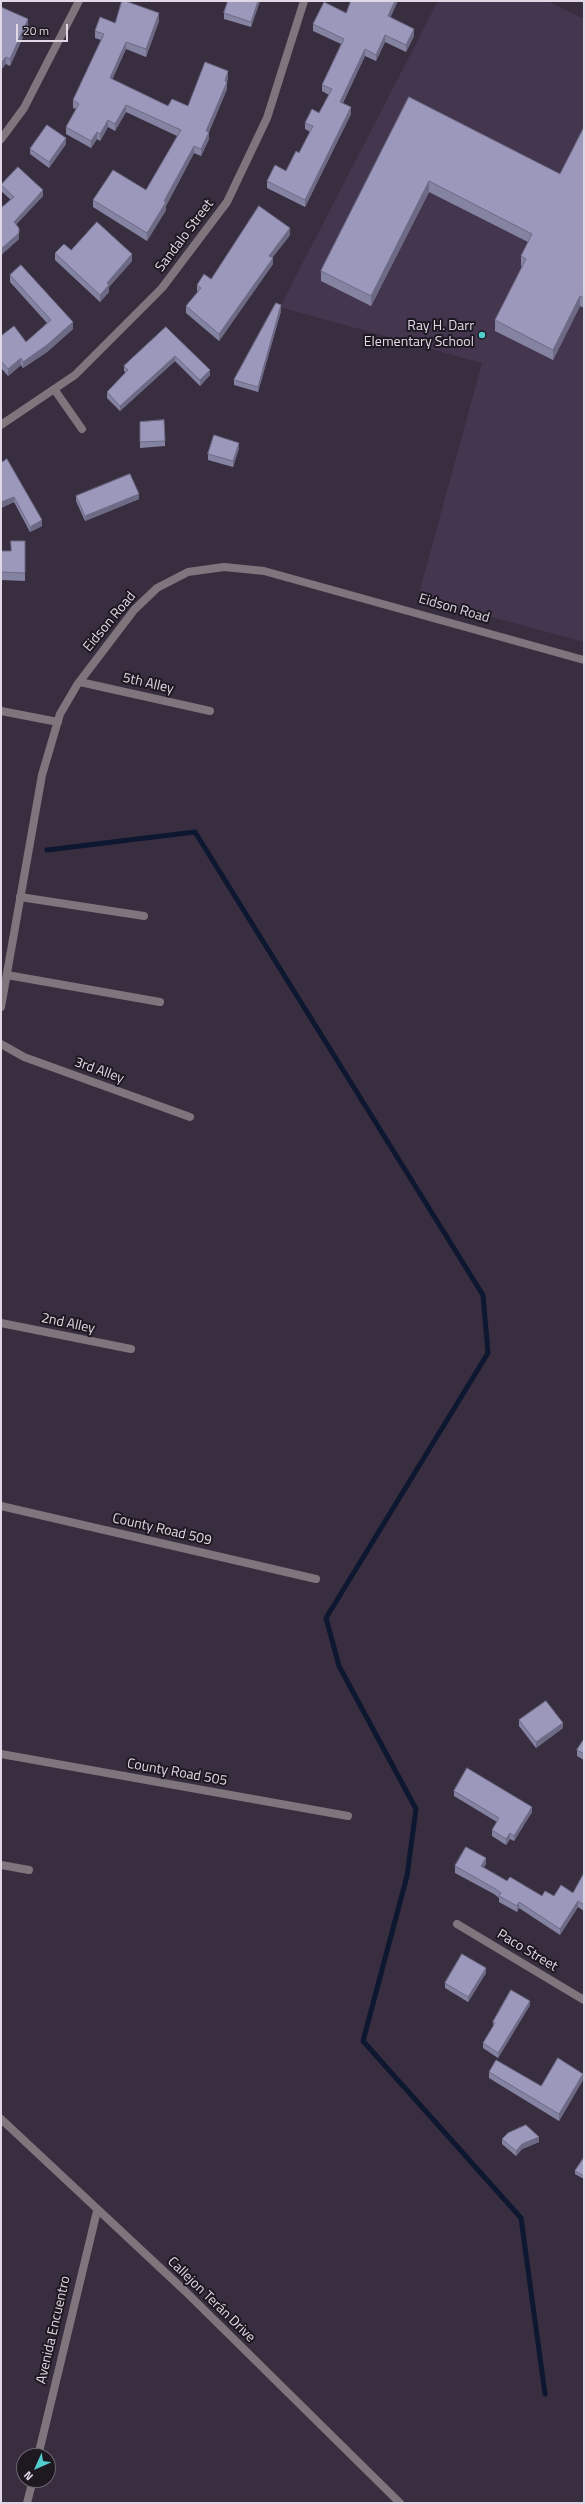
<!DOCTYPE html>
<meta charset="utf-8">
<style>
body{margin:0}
#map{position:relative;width:585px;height:2504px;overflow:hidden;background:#392e40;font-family:"Titillium Web",sans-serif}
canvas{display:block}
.frame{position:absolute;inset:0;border:2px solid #e0d9e5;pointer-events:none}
.north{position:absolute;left:16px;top:2448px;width:40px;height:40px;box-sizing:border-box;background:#1e1821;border:1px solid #6c656f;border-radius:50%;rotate:225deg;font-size:11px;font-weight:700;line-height:16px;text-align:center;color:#e0d9e5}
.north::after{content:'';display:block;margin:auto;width:14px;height:18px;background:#52cdce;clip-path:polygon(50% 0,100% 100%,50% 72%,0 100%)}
.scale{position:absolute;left:16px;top:24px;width:52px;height:18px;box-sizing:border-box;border:2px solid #e0d9e5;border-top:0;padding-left:5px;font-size:12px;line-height:14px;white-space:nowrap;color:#e0d9e5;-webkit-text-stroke:3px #1e1821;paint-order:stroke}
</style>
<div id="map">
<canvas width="585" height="2504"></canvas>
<div class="frame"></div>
<div class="north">N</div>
<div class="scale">20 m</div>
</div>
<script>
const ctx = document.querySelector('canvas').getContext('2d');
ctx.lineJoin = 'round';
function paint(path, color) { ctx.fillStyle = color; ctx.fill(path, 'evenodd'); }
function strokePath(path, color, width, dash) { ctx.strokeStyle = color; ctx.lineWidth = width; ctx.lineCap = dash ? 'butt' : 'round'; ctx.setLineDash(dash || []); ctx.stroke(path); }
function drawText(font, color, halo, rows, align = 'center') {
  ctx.font = font + ' "Titillium Web",sans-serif'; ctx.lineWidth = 4; ctx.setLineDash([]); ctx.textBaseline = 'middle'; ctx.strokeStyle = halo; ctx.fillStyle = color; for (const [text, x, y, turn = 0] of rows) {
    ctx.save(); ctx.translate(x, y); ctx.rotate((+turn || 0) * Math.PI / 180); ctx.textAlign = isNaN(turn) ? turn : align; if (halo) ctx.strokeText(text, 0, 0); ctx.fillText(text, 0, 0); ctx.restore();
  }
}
paint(new Path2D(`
 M 438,1 L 548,1 L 582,18 L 584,17 L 584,642 L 418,597 L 482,363 L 280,307 Z`), '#45364f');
strokePath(new Path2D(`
 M 47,850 L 195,832 L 483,1295 L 488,1353 L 326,1618 L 339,1666 L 416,1809 L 407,1876 L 363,2041 L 521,2218 L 545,2394`), '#0d1730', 5);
strokePath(new Path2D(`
 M 1,139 L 24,108 L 79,1
 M 54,389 L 82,429
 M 1,425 L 75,375 L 162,288 L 227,202 L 267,118 L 304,1
 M 80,682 L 210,711
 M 20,897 L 144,916
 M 7,975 L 160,1002
 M 1,1044 L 24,1057 L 190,1117
 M 1,1323 L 131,1349
 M 1,1506 L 316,1579
 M 1,1754 L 348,1816
 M 1,1865 L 29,1870
 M 457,1924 L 584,2000
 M 1,2119 L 185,2291 L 400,2503
 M 38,2456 L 97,2211
 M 27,2503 L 33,2480`), '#7f757c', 8);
strokePath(new Path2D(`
 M 1,711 L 58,722
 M 1,1007 L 42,775 L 60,714 L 77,685 L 134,610 L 157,588 L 188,572 L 224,567 L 264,571 L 584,660`), '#7f757c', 8);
paint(new Path2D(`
 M 228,1 L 260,1 L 251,27 L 224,19 L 224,13 Z
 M 1,7 L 28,26 L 10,66 L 6,64 Z
 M 346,13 L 390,18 L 414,36 L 406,52 L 385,42 L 376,61 L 365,56 L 343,103 L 351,114 L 305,207 L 267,188 L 267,181 L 286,171 L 299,153 L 310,132 L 305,129 L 305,123 L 319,113 L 329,95 L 322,91 L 322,85 L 341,44 L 313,31 L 313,24 Z
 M 159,21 L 146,57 L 126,49 L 112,79 L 168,106 L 188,106 L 228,78 L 227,82 L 227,89 L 209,132 L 209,139 L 201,156 L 194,153 L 166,206 L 166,210 L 147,241 L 93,207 L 93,200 L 146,190 L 177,136 L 126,112 L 115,131 L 108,127 L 100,141 L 97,139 L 91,148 L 66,134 L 66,127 L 76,109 L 73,108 L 73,100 L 101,40 L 95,38 L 95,31 L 115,23 Z
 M 409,97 L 560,174 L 584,127 L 584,308 L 580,306 L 553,360 L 495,331 L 495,320 L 522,267 L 521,266 L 521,256 L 528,242 L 429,192 L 371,306 L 321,281 L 321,271 Z
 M 66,144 L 49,168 L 30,154 L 30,149 Z
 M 1,185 L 43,196 L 16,224 L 19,239 L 1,255 L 1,208 L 11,200 L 1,191 Z
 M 290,235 L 272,258 L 273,264 L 219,341 L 186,313 L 186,306 L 198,292 L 197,291 L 197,285 L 211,279 Z
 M 71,250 L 132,261 L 109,287 L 109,292 L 100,302 L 55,260 L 55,253 Z
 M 10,275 L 73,329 L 47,352 L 23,368 L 21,365 L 8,376 L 1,368 L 1,336 L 26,342 L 47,323 L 10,282 Z
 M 281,311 L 258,392 L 234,385 L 234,380 Z
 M 166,327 L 210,375 L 200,386 L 175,361 L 120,411 L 107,398 L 107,392 L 126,373 L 124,371 L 124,366 Z
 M 140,422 L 165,441 L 165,446 L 140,448 Z
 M 239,448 L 233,467 L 208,460 L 208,454 Z
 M 1,463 L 42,526 L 30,532 L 14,502 L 1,508 Z
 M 76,496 L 139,499 L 85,521 L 76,501 Z
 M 25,541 L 25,581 L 1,580 L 1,551 L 11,551 Z
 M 519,1720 L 563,1728 L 536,1748 L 519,1726 Z
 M 584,1739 L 584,1760 L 577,1756 L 577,1750 Z
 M 454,1791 L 532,1812 L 514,1841 L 510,1839 L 506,1845 L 492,1836 L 492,1830 L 497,1822 L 454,1796 Z
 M 486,1864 L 483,1868 L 507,1881 L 542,1896 L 554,1896 L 573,1893 L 584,1873 L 584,1911 L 578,1907 L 560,1935 L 519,1908 L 517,1912 L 499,1902 L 499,1898 L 494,1894 L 455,1873 L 455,1866 Z
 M 486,1973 L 468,2002 L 445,1988 L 445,1983 Z
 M 530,2005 L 498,2058 L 483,2048 L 483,2043 L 493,2027 L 493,2022 Z
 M 489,2072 L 541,2086 L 583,2080 L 559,2121 L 489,2078 Z
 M 502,2139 L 539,2142 L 522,2149 L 516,2156 L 502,2144 Z
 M 584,2160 L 584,2179 L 575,2174 L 575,2171 Z`), '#8583a2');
paint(new Path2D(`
 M 258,1 L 260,1 L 251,27 L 251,22 Z
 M 395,1 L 398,1 L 388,23 L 388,16 Z
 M 159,13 L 159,21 L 146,57 L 146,49 Z
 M 28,19 L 28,26 L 10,66 L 10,59 Z
 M 414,29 L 414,36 L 406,52 L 406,45 Z
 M 385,35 L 385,42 L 376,61 L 376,55 Z
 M 126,42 L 126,49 L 110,85 L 110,78 Z
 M 365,49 L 365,56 L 340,108 L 340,102 Z
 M 6,57 L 6,64 L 1,70 L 1,63 Z
 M 228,71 L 228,78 L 227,82 L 227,89 L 206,138 L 206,131 Z
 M 126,105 L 126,112 L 115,131 L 115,124 Z
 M 351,107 L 351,114 L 305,207 L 305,200 Z
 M 108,120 L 108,127 L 100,141 L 100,134 Z
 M 97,132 L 97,139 L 91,148 L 91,141 Z
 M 209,132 L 209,139 L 201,156 L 201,149 Z
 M 66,138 L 66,144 L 49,168 L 49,162 Z
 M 194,146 L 194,153 L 166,206 L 166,210 L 147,241 L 147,233 Z
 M 429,181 L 429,192 L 371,306 L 371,296 Z
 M 43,190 L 43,196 L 14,227 L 14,222 Z
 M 290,228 L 290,235 L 269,262 L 269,256 Z
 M 19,233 L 19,239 L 1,255 L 1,249 Z
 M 132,254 L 132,261 L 109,287 L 109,292 L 100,302 L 100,295 L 107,283 Z
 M 273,258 L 273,264 L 219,341 L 219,334 Z
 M 580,296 L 580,306 L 553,360 L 553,350 Z
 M 281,305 L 281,311 L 258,392 L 258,387 Z
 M 73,322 L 73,329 L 47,352 L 23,368 L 23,362 Z
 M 175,356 L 175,361 L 120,411 L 120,406 Z
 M 21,358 L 21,365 L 8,376 L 8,369 Z
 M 210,370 L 210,375 L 200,386 L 200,380 Z
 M 239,443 L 239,448 L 233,467 L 233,461 Z
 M 139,494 L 139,499 L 85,521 L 85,516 Z
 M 14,497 L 14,502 L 1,508 L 1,502 Z
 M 42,520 L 42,526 L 30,532 L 30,527 Z
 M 563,1723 L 563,1728 L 536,1748 L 536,1742 Z
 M 532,1807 L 532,1812 L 514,1841 L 514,1836 Z
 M 510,1833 L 510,1839 L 506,1845 L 506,1839 Z
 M 486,1858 L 486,1864 L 481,1872 L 481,1866 Z
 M 578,1901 L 578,1907 L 560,1935 L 560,1929 Z
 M 519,1902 L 519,1908 L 517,1912 L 517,1906 Z
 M 486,1968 L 486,1973 L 468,2002 L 468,1997 Z
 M 530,2001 L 530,2005 L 498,2058 L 498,2053 Z
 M 583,2074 L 583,2080 L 559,2121 L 559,2114 Z
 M 539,2137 L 539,2142 L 522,2149 L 516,2156 L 516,2151 L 522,2144 Z`), '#6c6a84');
const building = new Path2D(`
 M 122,1 L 125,1 L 159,13 L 146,49 L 126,42 L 110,78 L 168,106 L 172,99 L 188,106 L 205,62 L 228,71 L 225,81 L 227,82 L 206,131 L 209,132 L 201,149 L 194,146 L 164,201 L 166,202 L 147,233 L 93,200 L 113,170 L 146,190 L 181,130 L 126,105 L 115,124 L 108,120 L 100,134 L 97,132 L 91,141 L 66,127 L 79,104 L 73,100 L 104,34 L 95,31 L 100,17 L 115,23 Z
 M 228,1 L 258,1 L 251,22 L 224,13 Z
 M 351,1 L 395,1 L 388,16 L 414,29 L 406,45 L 385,35 L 376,55 L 365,49 L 340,102 L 351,107 L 305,200 L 267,181 L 275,165 L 286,171 L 296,151 L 299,153 L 313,126 L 305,123 L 312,109 L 319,113 L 332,89 L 322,85 L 344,39 L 313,24 L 324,2 L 346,13 Z
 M 1,7 L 28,19 L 10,59 L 6,57 L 1,63 Z
 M 409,97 L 560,174 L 584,127 L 584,298 L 580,296 L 553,350 L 495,320 L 526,259 L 521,256 L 532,234 L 429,181 L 371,296 L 321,271 Z
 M 47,125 L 66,138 L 49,162 L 30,149 Z
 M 18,167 L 43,190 L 14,222 L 19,228 L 19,233 L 1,249 L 1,208 L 14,197 L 1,185 Z
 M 259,206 L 290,228 L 269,256 L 273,258 L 219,334 L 186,306 L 201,288 L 197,285 L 204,274 L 211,279 Z
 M 97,222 L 132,254 L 107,283 L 109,285 L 100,295 L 55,253 L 64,244 L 71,250 Z
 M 21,265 L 73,322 L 47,345 L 23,362 L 21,358 L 8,369 L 1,361 L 1,336 L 14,326 L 26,342 L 51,320 L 10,275 Z
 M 276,303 L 281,305 L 258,387 L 234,380 Z
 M 166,327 L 210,370 L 200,380 L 175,356 L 120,406 L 107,392 L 128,370 L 124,366 Z
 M 164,420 L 165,441 L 140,442 L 140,422 Z
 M 214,435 L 239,443 L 233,461 L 208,454 Z
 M 7,459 L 42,520 L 30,527 L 14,497 L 1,502 L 1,463 Z
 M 130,474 L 139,494 L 85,516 L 76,496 Z
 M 11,541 L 25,541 L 25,573 L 1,572 L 1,551 L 11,551 Z
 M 546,1701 L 563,1723 L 536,1742 L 519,1720 Z
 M 584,1739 L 584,1754 L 577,1750 Z
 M 467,1768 L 532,1807 L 514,1836 L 510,1833 L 506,1839 L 492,1830 L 499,1818 L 454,1791 Z
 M 466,1847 L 486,1858 L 481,1866 L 507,1881 L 510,1877 L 542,1896 L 545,1891 L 554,1896 L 561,1885 L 573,1893 L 584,1873 L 584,1905 L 578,1901 L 560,1929 L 519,1902 L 517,1906 L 499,1896 L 501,1893 L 494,1888 L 455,1866 Z
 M 462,1954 L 486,1968 L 468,1997 L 445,1983 Z
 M 511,1990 L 530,2001 L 498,2053 L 483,2043 L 495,2023 L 493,2022 Z
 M 558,2058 L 583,2074 L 559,2114 L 489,2072 L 496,2060 L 541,2086 Z
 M 526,2125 L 539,2137 L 522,2144 L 516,2151 L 502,2139 L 508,2133 Z
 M 583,2159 L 584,2160 L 584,2176 L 575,2171 Z`);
paint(building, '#9b98bc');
strokePath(building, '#6c6a84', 1);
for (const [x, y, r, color] of [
 [482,335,4,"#52cdce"]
]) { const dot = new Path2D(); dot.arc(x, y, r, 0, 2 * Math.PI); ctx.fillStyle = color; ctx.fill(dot); strokePath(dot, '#1e1821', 1.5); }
drawText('14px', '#e0d9e5', '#1e1821', [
 ["Sandalo Street",185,236,-53],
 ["Eidson Road",454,609,16],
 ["Eidson Road",110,622,-50],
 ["5th Alley",148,684,13],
 ["3rd Alley",99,1071,20],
 ["2nd Alley",68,1324,12],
 ["County Road 509",162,1530,13],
 ["County Road 505",177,1773,10],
 ["Paco Street",527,1951,31],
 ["Callejon Terán Drive",211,2300,44],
 ["Avenida Encuentro",54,2330,-77]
]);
drawText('14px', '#e0d9e5', '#1e1821', [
 ["Ray H. Darr",474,327],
 ["Elementary School",474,343]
], 'right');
</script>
